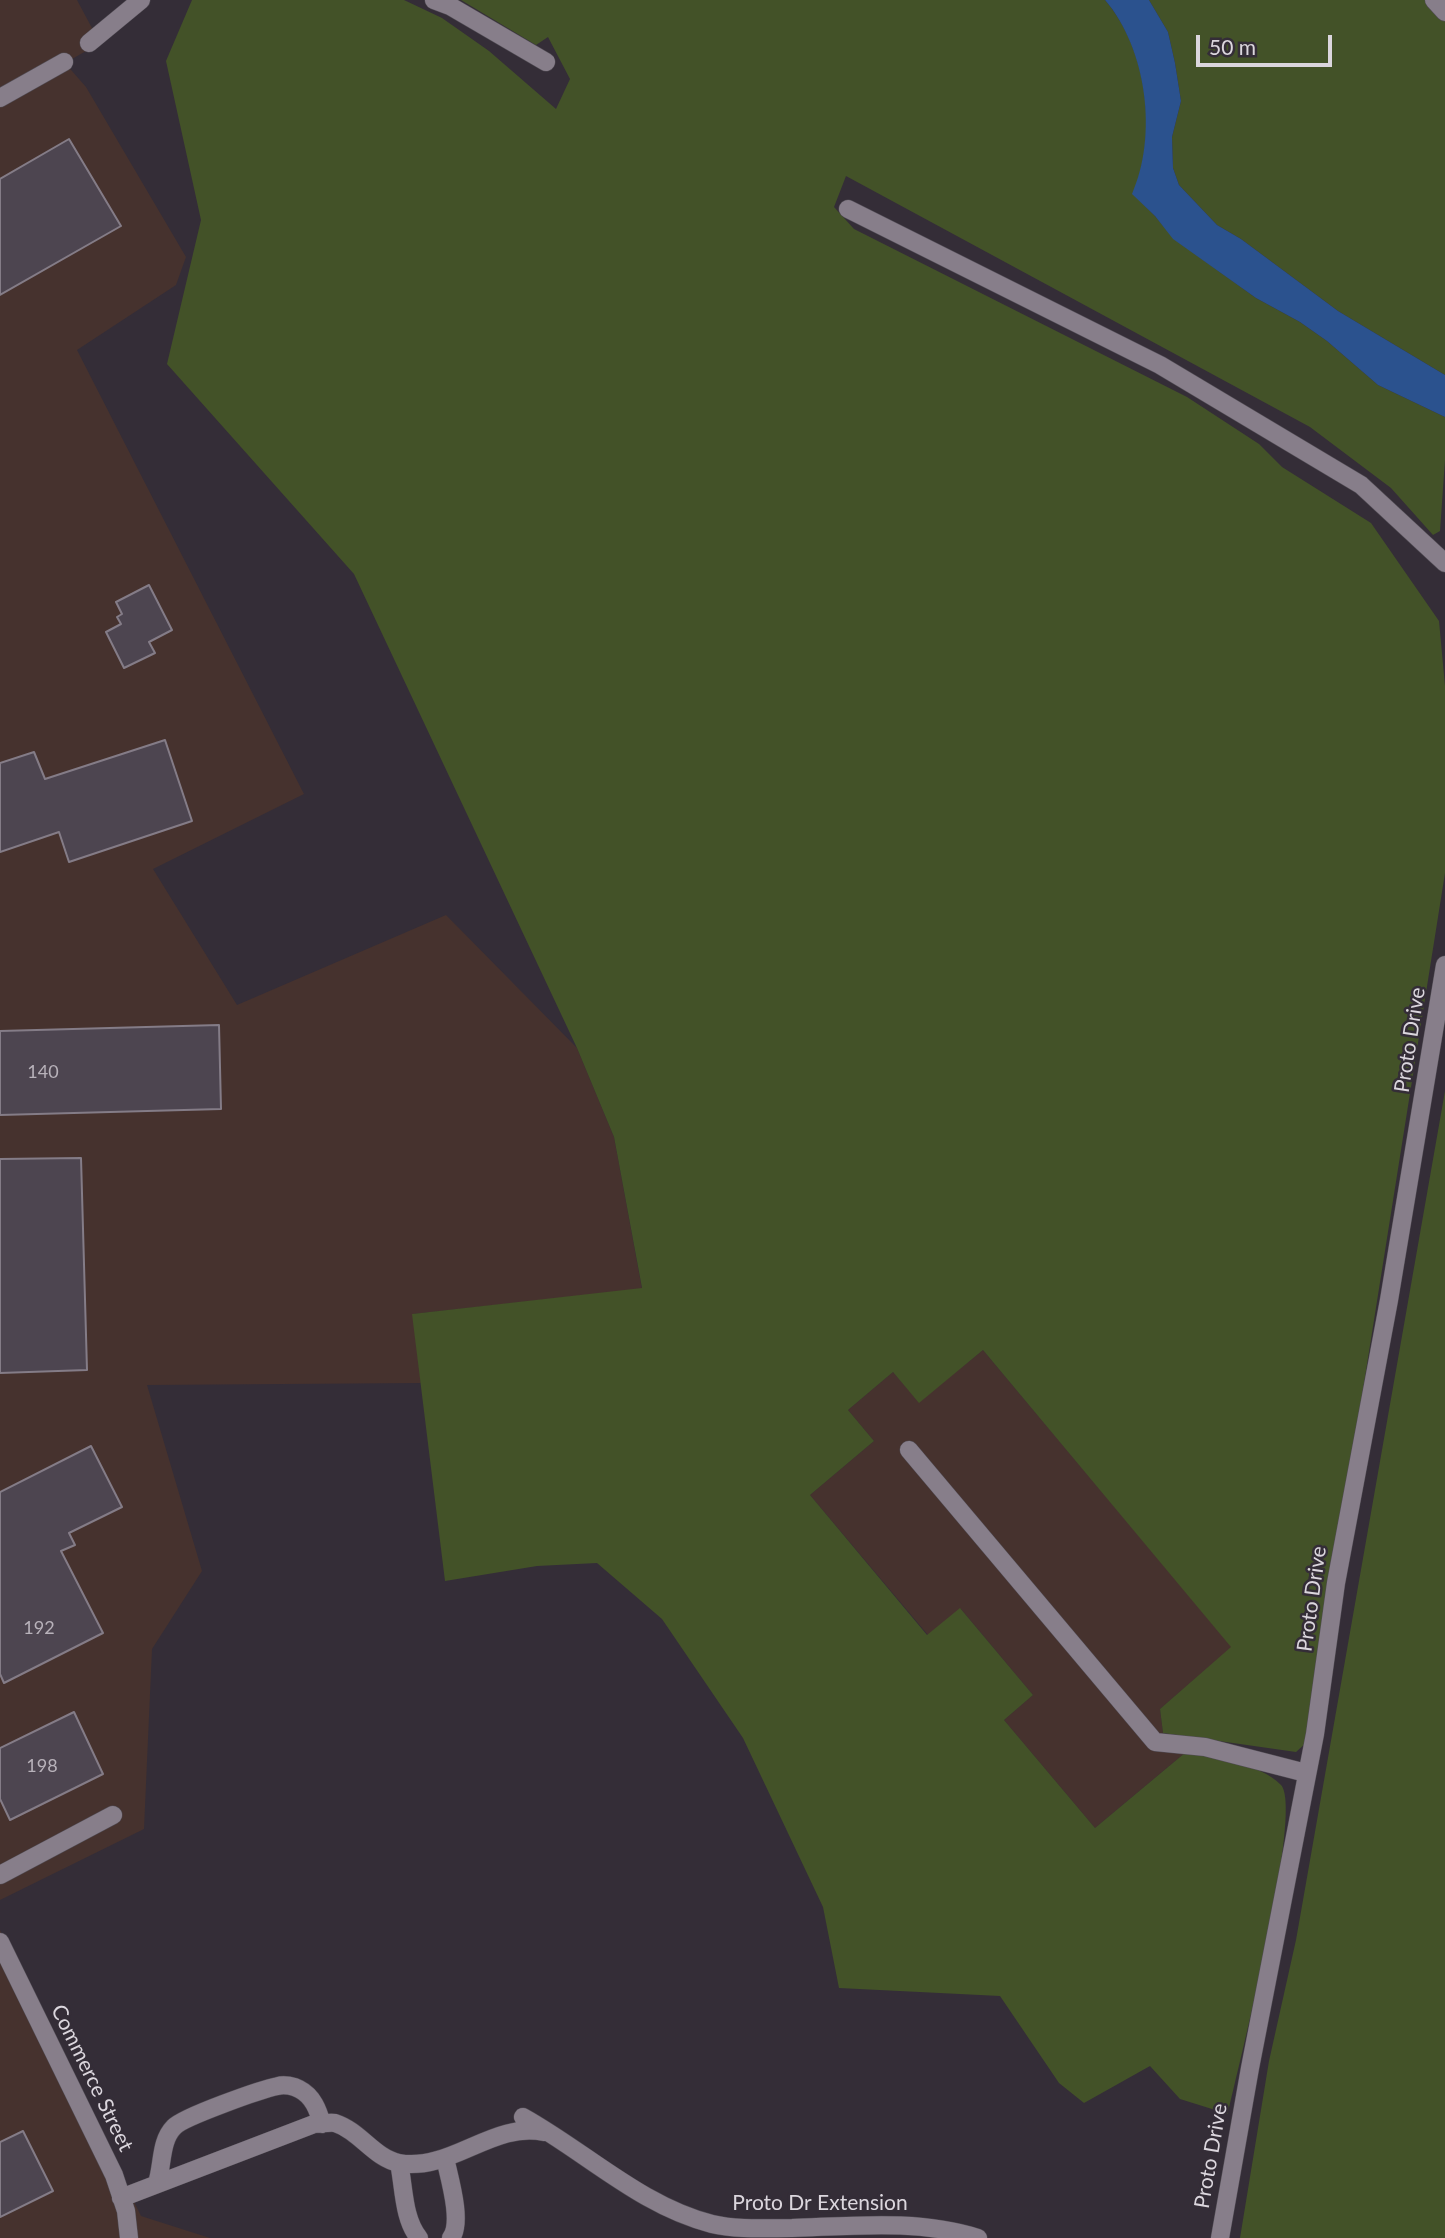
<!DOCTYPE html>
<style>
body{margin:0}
#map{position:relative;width:1445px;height:2238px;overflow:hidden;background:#342d37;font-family:Lato,sans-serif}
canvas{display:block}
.scale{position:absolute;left:1196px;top:35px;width:136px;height:32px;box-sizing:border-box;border:4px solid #dbd6dd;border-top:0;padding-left:9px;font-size:21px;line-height:24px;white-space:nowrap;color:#dbd6dd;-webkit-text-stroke:5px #342d37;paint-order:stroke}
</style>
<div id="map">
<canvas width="1445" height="2238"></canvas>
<div class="scale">50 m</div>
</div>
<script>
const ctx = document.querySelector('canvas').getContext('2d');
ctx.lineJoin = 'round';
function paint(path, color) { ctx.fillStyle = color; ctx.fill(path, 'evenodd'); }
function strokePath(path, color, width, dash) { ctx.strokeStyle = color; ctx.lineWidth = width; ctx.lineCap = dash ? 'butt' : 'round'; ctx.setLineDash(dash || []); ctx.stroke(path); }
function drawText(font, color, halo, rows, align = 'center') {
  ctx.font = font + ' Lato,sans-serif'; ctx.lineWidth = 5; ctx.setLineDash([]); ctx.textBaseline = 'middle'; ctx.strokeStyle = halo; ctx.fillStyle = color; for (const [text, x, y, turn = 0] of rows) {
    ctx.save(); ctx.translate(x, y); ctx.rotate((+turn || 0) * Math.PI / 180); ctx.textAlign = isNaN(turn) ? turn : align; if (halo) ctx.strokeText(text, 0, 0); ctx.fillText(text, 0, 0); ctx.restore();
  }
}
paint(new Path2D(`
 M 0,0 L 77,0 L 100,43 L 65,63 L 86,87 L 186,257 L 176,285 L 77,350 L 304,794 L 153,869 L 237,1005 L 446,915 L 577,1048 L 614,1137 L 642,1289 L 413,1314 L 421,1383 L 147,1385 L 202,1571 L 152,1649 L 144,1829 L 0,1900 Z
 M 983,1350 L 1232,1647 L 1160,1709 L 1163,1733 L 1186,1752 L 1095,1828 L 1004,1720 L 1033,1695 L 961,1609 L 928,1635 L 810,1495 L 874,1441 L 848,1410 L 893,1372 L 919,1402 Z
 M 0,1930 L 141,2216 L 210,2238 L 0,2238 Z`), '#46322e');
paint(new Path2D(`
 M 192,0 L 404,0 L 442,18 L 489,51 L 556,109 L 570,79 L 548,37 L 536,45 L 461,0 L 1105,0 C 1148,50 1158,135 1133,194 L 1155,216 L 1174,239 L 1256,298 L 1300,322 L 1327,341 L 1378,385 L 1445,417 L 1445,460 L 1440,531 L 1433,535 L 1391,488 L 1310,427 L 846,176 L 834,207 L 854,229 L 1187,397 L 1259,444 L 1282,467 L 1371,523 L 1439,621 L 1445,686 L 1445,873 L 1307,1742 L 1296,1752 L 1163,1733 L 1160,1709 L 1231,1647 L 983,1350 L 919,1403 L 893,1372 L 848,1410 L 874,1441 L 810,1495 L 927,1635 L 960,1608 L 1033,1695 L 1004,1720 L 1095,1828 L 1186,1752 C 1214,1758 1260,1763 1281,1785 C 1304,1810 1238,2068 1228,2114 L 1180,2099 L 1150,2066 L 1084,2103 L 1059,2083 L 1000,1996 L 839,1988 L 823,1907 L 743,1738 L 662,1619 L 597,1563 L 537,1566 L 445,1581 L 412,1314 L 642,1288 L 614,1137 L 577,1048 L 354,574 L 167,364 L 201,220 L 166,61 Z
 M 1149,0 L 1429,0 L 1445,18 L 1445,375 L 1338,311 L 1241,239 L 1217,225 L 1179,185 L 1173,168 L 1172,137 L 1181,101 L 1175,63 L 1168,32 Z
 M 1445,1091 L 1445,2238 L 1240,2238 L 1269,2061 L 1296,1940 Z`), '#435228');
paint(new Path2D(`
 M 1105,0 L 1149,0 L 1168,32 L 1175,63 L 1181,101 L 1172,137 L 1173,168 L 1179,185 L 1217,225 L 1241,239 L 1338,311 L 1445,375 L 1445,417 L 1378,385 L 1327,341 L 1300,322 L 1256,298 L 1173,239 L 1155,216 L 1132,194 C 1158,136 1147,49 1105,0 Z`), '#2b528e');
const building = new Path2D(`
 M 69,139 L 121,226 L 0,295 L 0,179 Z
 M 149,585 L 172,630 L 149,642 L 155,653 L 124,668 L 106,632 L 121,624 L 117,617 L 122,614 L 116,602 Z
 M 165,740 L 192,821 L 69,862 L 59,832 L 0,852 L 0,763 L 34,752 L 45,779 Z
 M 219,1025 L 221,1109 L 0,1115 L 0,1031 Z
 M 81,1158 L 87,1370 L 0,1373 L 0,1159 Z
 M 91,1446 L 122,1507 L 69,1533 L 75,1545 L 61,1551 L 103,1633 L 4,1683 L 0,1674 L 0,1492 Z
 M 74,1712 L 103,1774 L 10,1820 L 0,1799 L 0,1748 Z
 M 23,2131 L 53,2191 L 0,2217 L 0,2142 Z`);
paint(building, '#4d4550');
strokePath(building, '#847c87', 2);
const minor = new Path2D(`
 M 434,0 L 450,6 L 546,62
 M 1434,0 L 1445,12
 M 89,43 L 141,0
 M 0,98 L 64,62
 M 848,209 L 1160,365 L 1361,485 L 1445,563
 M 909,1450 L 1155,1742 L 1205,1747 L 1306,1773
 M 0,1875 L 113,1815
 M 0,1942 L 114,2175 L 126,2211 L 129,2238
 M 523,2117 C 586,2152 641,2206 712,2224 C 737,2230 767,2228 792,2228 C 853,2226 919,2219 978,2238
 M 445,2158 C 449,2177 463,2222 451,2238
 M 399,2163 C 404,2186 403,2219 419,2238
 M 157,2183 C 163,2165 160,2141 174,2127 C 183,2117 262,2089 278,2086 C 284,2084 294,2086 299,2089 C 313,2096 318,2110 322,2124
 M 121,2198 L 314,2124 C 320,2124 329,2122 335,2123 C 360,2131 374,2158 399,2163 C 451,2172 493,2121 544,2132
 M 1220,2238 L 1250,2068 L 1315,1734 L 1336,1583 L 1389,1300 L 1445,965`);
strokePath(minor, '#514c54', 19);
strokePath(minor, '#877e8a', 18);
drawText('18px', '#b8b2ba', null, [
 ["140",43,1072],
 ["192",39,1628],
 ["198",42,1766]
]);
drawText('21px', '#dbd6dd', '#342d37', [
 ["Proto Drive",1410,1040,-81],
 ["Proto Drive",1312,1599,-82],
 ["Commerce Street",92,2078,64],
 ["Proto Drive",1211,2156,-80],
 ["Proto Dr Extension",820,2203]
]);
</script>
